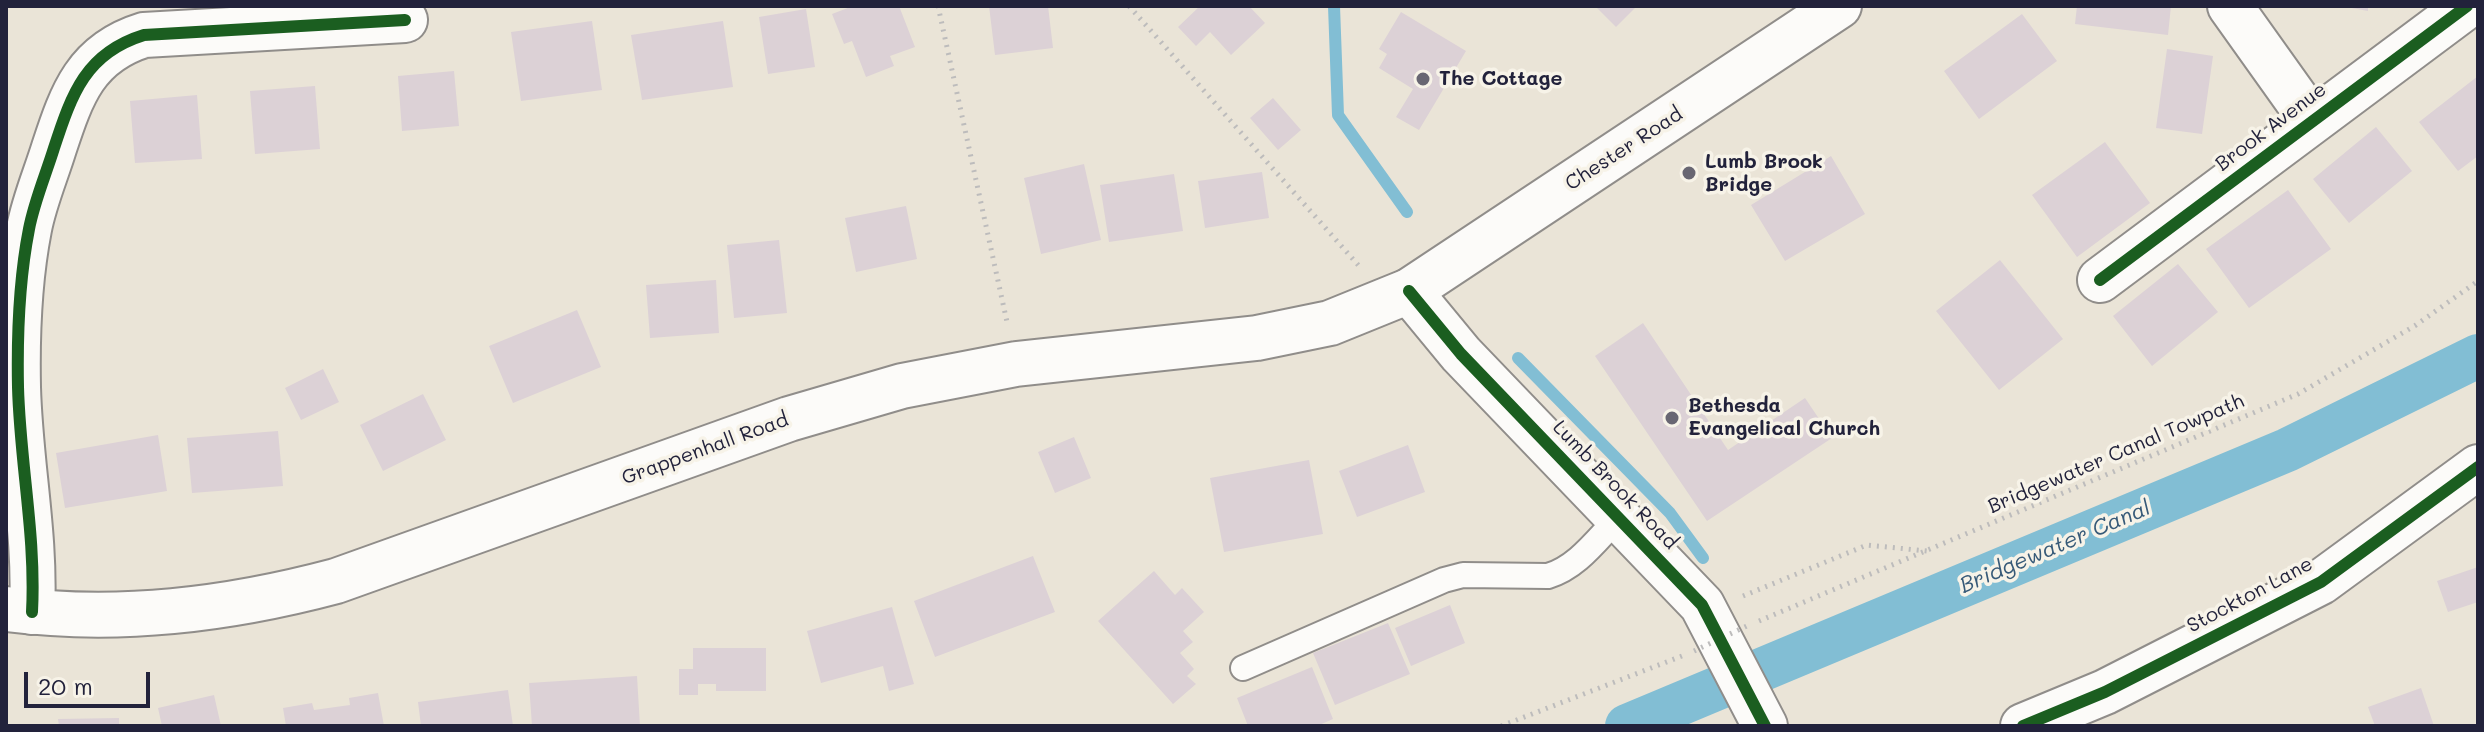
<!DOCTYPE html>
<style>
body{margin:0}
#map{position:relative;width:2484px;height:732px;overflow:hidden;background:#eae4d7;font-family:Mali,sans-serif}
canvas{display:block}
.frame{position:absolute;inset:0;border:8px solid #22223b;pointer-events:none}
.scale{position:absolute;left:24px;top:672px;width:126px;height:36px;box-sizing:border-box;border:4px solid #22223b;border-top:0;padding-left:10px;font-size:24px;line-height:28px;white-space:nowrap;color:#22223b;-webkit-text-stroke:6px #f7f3e8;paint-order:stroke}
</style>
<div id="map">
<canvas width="2484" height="732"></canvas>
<div class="frame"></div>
<div class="scale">20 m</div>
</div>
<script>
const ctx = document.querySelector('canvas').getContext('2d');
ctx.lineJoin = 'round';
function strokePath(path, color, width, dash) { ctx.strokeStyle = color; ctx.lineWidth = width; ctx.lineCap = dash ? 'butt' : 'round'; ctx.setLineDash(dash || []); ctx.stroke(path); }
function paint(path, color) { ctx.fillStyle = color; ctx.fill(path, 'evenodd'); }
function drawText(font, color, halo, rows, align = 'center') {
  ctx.font = font + ' Mali,sans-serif'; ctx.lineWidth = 7; ctx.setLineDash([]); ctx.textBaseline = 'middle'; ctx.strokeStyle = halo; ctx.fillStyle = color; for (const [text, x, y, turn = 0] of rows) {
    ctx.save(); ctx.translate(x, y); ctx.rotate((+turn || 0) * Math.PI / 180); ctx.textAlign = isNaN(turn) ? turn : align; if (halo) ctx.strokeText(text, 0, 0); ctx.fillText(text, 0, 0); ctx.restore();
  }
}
strokePath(new Path2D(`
 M 1334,6 L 1338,115 L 1407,212
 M 1518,358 L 1670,513 L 1703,558`), '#82bed4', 12);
strokePath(new Path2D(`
 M 1627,726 L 2287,450 L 2478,356`), '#82bed4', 44);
paint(new Path2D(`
 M 853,6 L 899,6 L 915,47 L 890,56 L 894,66 L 866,77 L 852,41 L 844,44 L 832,14 Z
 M 989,6 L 1048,6 L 1053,48 L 995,55 Z
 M 1200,6 L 1249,6 L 1265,23 L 1231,55 L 1210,32 L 1196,46 L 1178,27 Z
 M 1595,6 L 1637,6 L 1616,27 Z
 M 2077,6 L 2171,6 L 2168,35 L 2075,24 Z
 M 2341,6 L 2368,6 L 2368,11 Z
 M 806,9 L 815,67 L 768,74 L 759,17 Z
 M 1401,12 L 1466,51 L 1419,130 L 1396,117 L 1413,89 L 1379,68 L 1387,54 L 1379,49 Z
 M 2022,14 L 2057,61 L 1979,119 L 1944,71 Z
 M 592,21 L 602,90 L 521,101 L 511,32 Z
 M 723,21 L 733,87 L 642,100 L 631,35 Z
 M 2167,49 L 2213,56 L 2202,134 L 2156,128 Z
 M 454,71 L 459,126 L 402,131 L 398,76 Z
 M 2478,76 L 2478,156 L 2458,171 L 2419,122 Z
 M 315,86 L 320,149 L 255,154 L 250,91 Z
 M 197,95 L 202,159 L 135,163 L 130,101 Z
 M 1273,98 L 1301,130 L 1278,150 L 1250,118 Z
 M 2376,127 L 2412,171 L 2349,223 L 2313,179 Z
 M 2105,142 L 2150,203 L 2077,257 L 2032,195 Z
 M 1831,156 L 1865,214 L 1785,261 L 1751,205 Z
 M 1084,164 L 1101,240 L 1041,254 L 1024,178 Z
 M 1262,172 L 1269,218 L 1205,228 L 1198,181 Z
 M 1174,174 L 1183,231 L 1109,242 L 1100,185 Z
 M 2288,190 L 2331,249 L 2249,308 L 2206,249 Z
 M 906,206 L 917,259 L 856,272 L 845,218 Z
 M 779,240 L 787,313 L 734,318 L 727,245 Z
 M 2000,260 L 2063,339 L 1999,390 L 1936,311 Z
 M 2178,264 L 2218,312 L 2152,366 L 2113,316 Z
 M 716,280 L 719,333 L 650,338 L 646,285 Z
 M 577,310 L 601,367 L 513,403 L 489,346 Z
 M 1643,323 L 1728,450 L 1805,398 L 1832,438 L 1707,521 L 1595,356 Z
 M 323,369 L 339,402 L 301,420 L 285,388 Z
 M 423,394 L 446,440 L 383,471 L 360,425 Z
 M 278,431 L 283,486 L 192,493 L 187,438 Z
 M 158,435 L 167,491 L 65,508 L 56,453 Z
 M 1074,437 L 1091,478 L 1055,493 L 1038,452 Z
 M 1408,445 L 1425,492 L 1357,517 L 1339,471 Z
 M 1309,460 L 1323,534 L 1224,552 L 1210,478 Z
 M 1033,556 L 1055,612 L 935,657 L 914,601 Z
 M 2478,567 L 2478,602 L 2448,612 L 2437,581 Z
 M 1154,571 L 1175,595 L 1182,588 L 1204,612 L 1183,631 L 1193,642 L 1180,653 L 1194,669 L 1187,676 L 1196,684 L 1173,704 L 1098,621 Z
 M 1450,605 L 1465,643 L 1411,666 L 1395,628 Z
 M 892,607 L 914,684 L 889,691 L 883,666 L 821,683 L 807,631 Z
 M 1388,623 L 1410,674 L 1335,705 L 1313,653 Z
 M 693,648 L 766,648 L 766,691 L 716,691 L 716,684 L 698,684 L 698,695 L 679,695 L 679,669 L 693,669 Z
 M 1312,667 L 1333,719 L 1317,726 L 1248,726 L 1237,698 Z
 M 637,676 L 640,726 L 532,726 L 529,683 Z
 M 2421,688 L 2434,726 L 2375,726 L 2368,707 Z
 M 508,690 L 513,726 L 421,726 L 418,702 Z
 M 378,693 L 384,726 L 286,726 L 283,708 L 312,703 L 314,710 L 350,705 L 349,698 Z
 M 214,695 L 221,726 L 162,726 L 158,708 Z
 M 119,718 L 119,726 L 59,726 L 58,719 Z`), '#dcd1d6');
const service = new Path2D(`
 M 1243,668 L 1444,580 L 1463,575 L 1548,576 C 1578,567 1597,539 1619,517`);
const minor = new Path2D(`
 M 2230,6 L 2312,121
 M 2100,280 L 2467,6
 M 32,612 C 36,535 20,464 18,387 C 17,336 19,280 29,229 C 34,202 46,174 54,148 C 72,93 86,53 144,35 L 405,20
 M 2023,726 L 2105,692 L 2321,582 L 2478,467`);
const tertiary = new Path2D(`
 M 1409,291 L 1461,354 L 1702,605 L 1765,726`);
const primary = new Path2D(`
 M 6,609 C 119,623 227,610 336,581 L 789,419 L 902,386 L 1016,364 L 1257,338 L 1330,323 L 1409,291 L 1839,6`);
strokePath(service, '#908d8a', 28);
strokePath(minor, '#908d8a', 48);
strokePath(tertiary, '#908d8a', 48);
strokePath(primary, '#908d8a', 48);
strokePath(new Path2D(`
 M 938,6 L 1007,322
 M 1129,6 L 1359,266
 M 1743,596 L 1867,545 L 1927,551
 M 1759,621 L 2298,394 L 2416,325 L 2478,281
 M 1501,726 L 1682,656`), '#bdbcbc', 5, [2, 6]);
strokePath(service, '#fcfbf9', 24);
strokePath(minor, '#fcfbf9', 44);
strokePath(tertiary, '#fcfbf9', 44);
strokePath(primary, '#fcfbf9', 44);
strokePath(new Path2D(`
 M 1694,651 L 1751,624`), '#bdbcbc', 5, [2, 6]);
strokePath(new Path2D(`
 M 2100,280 L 2467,6
 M 1409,291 L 1461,354 L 1702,605 L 1765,726
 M 32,612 C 36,535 20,464 18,387 C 17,336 19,280 29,229 C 34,202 46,174 54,148 C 72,93 86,53 144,35 L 405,20
 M 2023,726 L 2105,692 L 2321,582 L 2478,467`), '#1b5e20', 12);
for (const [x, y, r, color] of [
 [1423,79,8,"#686672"],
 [1689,173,8,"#686672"],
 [1672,418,8,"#686672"]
]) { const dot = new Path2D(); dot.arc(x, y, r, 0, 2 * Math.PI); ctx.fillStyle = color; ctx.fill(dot); strokePath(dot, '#f7f3e8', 3); }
drawText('bold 20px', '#22223b', '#f7f3e8', [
 ["The Cottage",1439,79],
 ["Lumb Brook",1705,162],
 ["Bridge",1705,185],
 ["Bethesda",1688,406],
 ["Evangelical Church",1688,429]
], 'left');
drawText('20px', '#22223b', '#f7f3e8', [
 ["Brook Avenue",2271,127,-37],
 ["Chester Road",1624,149,-33],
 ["Grappenhall Road",705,449,-20],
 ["Bridgewater Canal Towpath",2116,454,-23],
 ["Lumb Brook Road",1615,485,46],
 ["Stockton Lane",2250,595,-28]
]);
drawText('italic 22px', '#375a78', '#f7f3e8', [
 ["Bridgewater Canal",2055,547,-23]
]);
</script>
